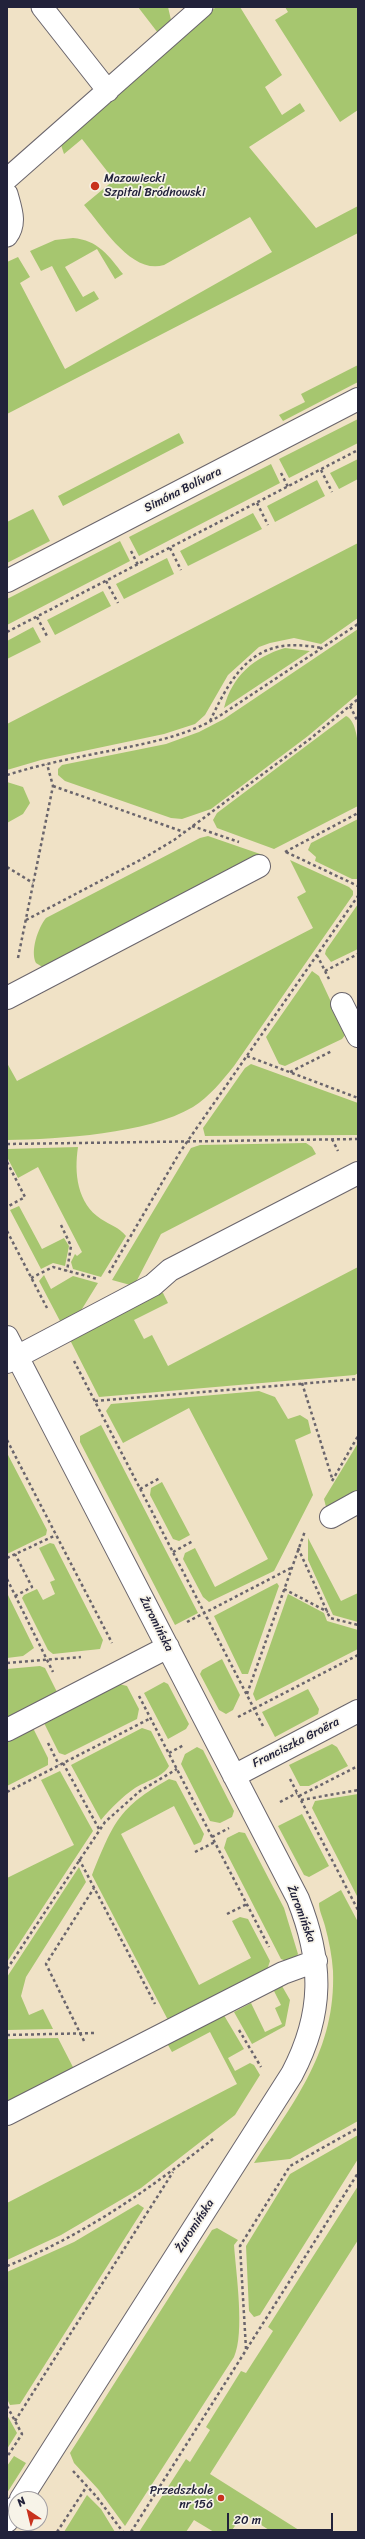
<!DOCTYPE html>
<meta charset="utf-8">
<style>
body{margin:0}
#map{position:relative;width:365px;height:2539px;overflow:hidden;background:#f0e2c6;font-family:Sriracha,sans-serif}
canvas{display:block}
.frame{position:absolute;inset:0;border:8px solid #22223b;pointer-events:none}
.north{position:absolute;left:8px;top:2491px;width:40px;height:40px;box-sizing:border-box;background:#f7f3e8;border:1px solid #a29fa3;border-radius:50%;rotate:325deg;font-size:11px;font-weight:700;line-height:16px;text-align:center;color:#22223b}
.north::after{content:'';display:block;margin:auto;width:14px;height:18px;background:#c8321e;clip-path:polygon(50% 0,100% 100%,50% 72%,0 100%)}
.scale{position:absolute;left:227px;top:2513px;width:106px;height:18px;box-sizing:border-box;border:2px solid #22223b;border-top:0;padding-left:5px;font-size:12px;line-height:14px;white-space:nowrap;color:#22223b;-webkit-text-stroke:3px #f7f3e8;paint-order:stroke}
</style>
<div id="map">
<canvas width="365" height="2539"></canvas>
<div class="frame"></div>
<div class="north">N</div>
<div class="scale">20 m</div>
</div>
<script>
const ctx = document.querySelector('canvas').getContext('2d');
ctx.lineJoin = 'round';
function paint(path, color) { ctx.fillStyle = color; ctx.fill(path, 'evenodd'); }
function strokePath(path, color, width, dash) { ctx.strokeStyle = color; ctx.lineWidth = width; ctx.lineCap = dash ? 'butt' : 'round'; ctx.setLineDash(dash || []); ctx.stroke(path); }
function drawText(font, color, halo, rows, align = 'center') {
  ctx.font = font + ' Sriracha,sans-serif'; ctx.lineWidth = 3.5; ctx.setLineDash([]); ctx.textBaseline = 'middle'; ctx.strokeStyle = halo; ctx.fillStyle = color; for (const [text, x, y, turn = 0] of rows) {
    ctx.save(); ctx.translate(x, y); ctx.rotate((+turn || 0) * Math.PI / 180); ctx.textAlign = isNaN(turn) ? turn : align; if (halo) ctx.strokeText(text, 0, 0); ctx.fillText(text, 0, 0); ctx.restore();
  }
}
paint(new Path2D(`
 M 138,7 L 168,7 L 171,20 L 158,33 Z
 M 216,7 L 240,7 L 282,75 L 265,87 L 282,115 L 300,103 L 305,111 L 249,147 L 316,228 L 358,206 L 358,233 L 7,414 L 7,262 L 18,257 L 30,277 L 20,283 L 65,369 L 272,252 L 250,217 L 164,265 C 132,275 103,227 84,205 L 114,180 L 82,139 L 64,154 L 61,145 L 63,142 Z
 M 285,7 L 358,7 L 358,110 L 340,122 L 275,20 L 288,12 Z
 M 73,238 C 98,240 109,256 123,274 L 115,279 L 97,249 L 65,267 L 83,297 L 94,291 L 99,299 L 76,312 L 52,266 L 41,271 L 30,251 L 55,240 Z
 M 358,365 L 358,382 L 283,421 L 279,415 L 305,402 L 301,394 Z
 M 358,419 L 358,443 L 289,478 L 279,459 Z
 M 179,433 L 184,443 L 63,506 L 58,496 L 60,495 Z
 M 358,459 L 358,479 L 339,489 L 330,473 Z
 M 271,464 L 280,483 L 139,556 L 129,537 Z
 M 317,480 L 325,496 L 275,522 L 267,506 Z
 M 33,509 L 50,541 L 7,563 L 7,522 Z
 M 253,513 L 262,529 L 188,566 L 180,551 Z
 M 120,541 L 130,561 L 7,625 L 7,599 Z
 M 358,543 L 358,618 L 321,644 L 294,638 L 270,643 L 259,647 L 228,675 L 205,715 L 195,724 L 164,734 L 41,760 L 7,770 L 7,724 Z
 M 167,558 L 174,574 L 124,599 L 116,584 Z
 M 103,591 L 111,606 L 55,635 L 47,620 Z
 M 33,627 L 41,642 L 7,659 L 7,641 Z
 M 358,629 L 358,694 L 308,736 L 211,809 L 182,819 L 171,818 L 65,781 L 58,775 L 58,769 L 62,765 L 166,744 L 199,732 L 224,719 Z
 M 285,648 L 310,651 L 224,708 C 232,676 254,657 285,648 Z
 M 346,716 C 364,723 358,788 358,806 L 274,849 L 217,828 L 213,820 L 217,813 Z
 M 7,782 L 23,787 L 30,803 L 23,814 L 7,823 Z
 M 358,819 L 358,879 L 352,879 L 315,861 L 316,857 L 308,850 L 311,843 Z
 M 208,836 L 263,855 L 50,966 L 44,968 L 36,963 C 30,951 38,928 46,918 L 200,838 Z
 M 290,860 L 349,887 L 353,891 L 353,895 L 234,1066 C 222,1081 209,1097 193,1107 C 147,1134 60,1139 7,1140 L 7,1063 L 17,1081 L 313,928 L 297,897 L 306,892 Z
 M 358,904 L 358,949 L 331,962 L 325,954 L 326,950 Z
 M 312,971 L 319,976 L 346,1034 L 342,1039 L 285,1066 L 279,1064 L 266,1037 Z
 M 251,1064 L 358,1103 L 358,1135 L 205,1136 L 203,1128 L 245,1068 Z
 M 306,1143 L 312,1147 L 316,1154 L 161,1234 L 134,1286 L 112,1280 L 191,1148 L 200,1145 Z
 M 78,1147 C 74,1173 77,1203 101,1219 C 110,1225 119,1227 126,1236 L 101,1277 L 73,1269 L 71,1262 L 75,1254 L 77,1256 L 82,1252 L 38,1167 L 18,1178 L 7,1157 L 7,1149 Z
 M 19,1206 L 42,1249 L 64,1238 L 69,1246 L 65,1266 L 53,1263 L 41,1269 L 10,1210 Z
 M 358,1267 L 358,1373 L 355,1375 L 99,1397 L 70,1340 L 155,1291 L 163,1293 L 168,1303 L 134,1320 L 144,1339 L 152,1335 L 168,1366 Z
 M 44,1275 L 51,1289 L 73,1276 L 98,1283 L 77,1317 L 66,1323 L 60,1321 L 39,1281 Z
 M 259,1391 L 275,1397 L 288,1419 L 300,1415 L 308,1420 L 311,1433 L 295,1440 L 313,1495 L 274,1571 L 209,1602 L 203,1597 L 183,1559 L 185,1553 L 195,1548 L 215,1587 L 268,1559 L 189,1408 L 123,1443 L 106,1411 L 111,1404 Z
 M 101,1425 L 198,1613 L 175,1625 L 80,1442 L 80,1436 Z
 M 358,1443 L 358,1494 L 326,1507 L 324,1499 Z
 M 7,1453 L 47,1530 L 46,1535 L 7,1554 Z
 M 162,1482 L 190,1535 L 179,1541 L 173,1539 L 150,1495 L 151,1488 Z
 M 308,1538 L 341,1601 L 358,1593 L 358,1622 L 333,1615 L 308,1560 Z
 M 50,1543 L 54,1544 L 103,1640 L 100,1649 L 53,1654 L 48,1650 L 22,1598 L 24,1595 L 37,1589 L 43,1600 L 55,1594 L 50,1582 L 55,1580 L 39,1548 Z
 M 277,1583 L 279,1586 L 248,1674 L 242,1674 L 214,1616 Z
 M 7,1593 L 34,1648 L 23,1656 L 7,1658 Z
 M 288,1594 L 324,1613 L 327,1621 L 358,1630 L 358,1649 L 256,1701 L 253,1694 Z
 M 222,1659 L 240,1695 L 233,1710 L 226,1714 L 219,1710 L 200,1674 L 202,1670 Z
 M 40,1666 L 45,1668 L 57,1692 L 7,1718 L 7,1669 Z
 M 164,1682 L 168,1684 L 189,1724 L 186,1729 L 168,1739 L 144,1693 Z
 M 119,1684 L 127,1686 L 139,1709 L 137,1719 L 65,1755 L 59,1753 L 44,1723 Z
 M 308,1689 L 319,1709 L 318,1714 L 275,1737 L 262,1712 Z
 M 33,1728 L 48,1758 L 48,1765 L 7,1786 L 7,1742 Z
 M 142,1728 L 151,1731 L 169,1766 C 163,1777 146,1781 135,1788 C 122,1797 111,1808 101,1820 L 71,1765 Z
 M 332,1744 L 337,1747 L 348,1766 L 309,1786 L 300,1786 L 289,1765 Z
 M 197,1747 L 203,1750 L 234,1811 L 232,1817 L 220,1823 L 210,1821 L 181,1764 L 185,1754 Z
 M 60,1771 L 93,1831 L 7,1962 L 7,1878 L 74,1845 L 41,1780 Z
 M 169,1779 L 176,1781 L 204,1834 L 201,1842 L 194,1845 L 174,1806 L 121,1834 L 199,1985 L 251,1958 L 232,1921 L 240,1917 L 248,1919 L 270,1961 L 266,1973 L 169,2022 L 92,1875 C 114,1822 118,1808 169,1779 Z
 M 358,1794 L 358,1898 L 312,1808 L 315,1801 Z
 M 302,1814 L 329,1866 L 309,1877 L 304,1875 L 278,1826 Z
 M 239,1832 L 245,1833 L 284,1908 L 298,1954 L 292,1963 L 281,1959 L 224,1848 L 227,1838 Z
 M 79,1867 L 86,1882 L 26,1977 L 21,1996 L 29,2015 L 43,2009 L 53,2029 L 7,2030 L 7,1977 Z
 M 341,1890 L 358,1922 L 358,2121 L 290,2159 L 254,2163 C 295,2100 336,2050 333,1971 C 332,1956 329,1941 325,1926 C 323,1918 319,1911 319,1903 Z
 M 282,1986 L 290,2000 L 285,2026 L 252,2044 L 234,2012 L 251,2003 L 265,2032 L 282,2024 L 275,2008 L 281,2005 L 274,1991 Z
 M 222,2012 L 244,2049 L 228,2058 L 235,2071 L 250,2063 L 254,2065 L 260,2075 L 235,2115 L 141,2188 L 61,2235 L 7,2260 L 7,2203 L 237,2084 L 210,2032 L 172,2052 L 168,2045 L 169,2039 Z
 M 58,2038 L 75,2071 L 7,2106 L 7,2039 Z
 M 358,2135 L 358,2159 L 260,2315 L 254,2317 L 249,2311 L 246,2246 L 290,2174 Z
 M 358,2186 L 358,2240 L 210,2474 L 302,2532 L 272,2532 L 243,2513 L 231,2532 L 214,2532 L 194,2520 L 186,2532 L 139,2532 L 186,2459 L 190,2462 L 210,2430 L 206,2427 L 241,2371 L 246,2373 L 273,2331 L 268,2327 Z
 M 138,2204 L 144,2208 L 20,2404 L 10,2405 L 7,2399 L 7,2272 L 74,2242 Z
 M 217,2228 L 238,2240 L 234,2245 C 236,2273 245,2333 234,2357 L 125,2526 L 98,2489 L 74,2463 L 70,2453 L 212,2230 Z
 M 7,2415 L 17,2433 L 7,2449 Z
 M 14,2456 L 26,2463 L 7,2493 L 7,2466 Z
 M 87,2495 L 101,2509 L 115,2532 L 64,2532 Z`), '#a6c66f');
const lane = new Path2D(`
 M 42,7 L 108,91
 M 7,179 L 202,7
 M 7,194 C 11,209 17,223 7,236`);
const street = new Path2D(`
 M 7,581 L 358,399
 M 7,998 L 259,866
 M 342,1004 L 358,1036
 M 7,1337 L 298,1899 C 323,1962 324,2013 292,2074 L 21,2499
 M 7,1362 L 153,1285 L 170,1270 L 358,1173
 M 331,1517 L 358,1502
 M 7,1730 L 168,1647
 M 234,1776 L 358,1711
 M 7,2114 L 283,1973 L 316,1961
 M 7,2521 L 16,2507`);
strokePath(lane, '#6a656c', 23);
strokePath(street, '#6a656c', 24);
strokePath(new Path2D(`
 M 321,470 L 332,492
 M 281,473 L 288,487
 M 257,503 L 268,525
 M 170,548 L 181,570
 M 131,551 L 138,565
 M 106,581 L 118,603
 M 37,617 L 48,638
 M 7,632 L 358,450
 M 350,706 L 358,722
 M 210,721 C 235,668 257,635 321,648
 M 7,775 C 42,764 78,757 114,750 C 152,742 188,736 221,715 L 358,624
 M 53,786 L 184,832
 M 192,826 L 239,842
 M 285,852 L 358,813
 M 286,852 L 358,886
 M 7,867 L 33,883
 M 26,920 L 144,858 L 174,840 L 310,739 L 358,699
 M 317,955 L 329,979
 M 18,958 L 53,786 L 47,764
 M 325,971 L 358,954
 M 247,1056 L 358,1098
 M 290,1072 L 332,1051
 M 332,1139 L 338,1151
 M 7,1144 L 358,1139
 M 7,1162 L 25,1197 L 7,1207
 M 61,1225 L 71,1246 L 67,1271
 M 7,1231 L 47,1308
 M 109,1273 L 180,1152 L 358,896
 M 31,1278 L 53,1267 L 98,1279
 M 74,1361 L 264,1728
 M 302,1383 L 332,1478
 M 95,1401 L 358,1379
 M 7,1440 L 112,1643
 M 332,1481 L 358,1436
 M 140,1489 L 160,1478
 M 298,1548 L 330,1618 L 358,1625
 M 173,1552 L 193,1541
 M 7,1558 L 56,1535
 M 7,1579 L 53,1672
 M 284,1589 L 328,1612
 M 15,1596 L 32,1587 L 15,1554
 M 187,1622 L 291,1568
 M 7,1663 L 81,1657
 M 247,1694 L 305,1531
 M 139,1696 L 269,1947
 M 238,1717 L 358,1655
 M 48,1743 L 59,1765
 M 169,1753 L 184,1745
 M 63,1763 L 99,1829
 M 290,1779 L 358,1910
 M 7,1792 L 151,1718
 M 299,1796 L 358,1766
 M 301,1800 L 358,1790
 M 280,1802 L 297,1793
 M 212,1837 L 229,1828
 M 195,1852 L 215,1842
 M 79,1859 L 155,2004
 M 227,1914 L 247,1904
 M 7,1969 L 105,1822 L 140,1791 L 177,1769
 M 239,2030 L 261,2067
 M 7,2035 L 96,2033
 M 84,2041 L 46,1964 L 94,1888
 M 7,2266 C 83,2236 150,2189 213,2139
 M 246,2349 L 240,2246 L 290,2166 L 358,2128
 M 7,2406 L 22,2434 L 7,2457
 M 15,2421 L 173,2172
 M 73,2471 L 96,2496 L 123,2532
 M 57,2532 L 87,2486
 M 131,2532 L 358,2173`), '#6a656c', 2.5, [3, 3]);
strokePath(lane, '#fff', 21);
strokePath(street, '#fff', 22);
for (const [x, y, r, color] of [
 [95,186,5,"#c8321e"],
 [221,2498,4,"#c8321e"]
]) { const dot = new Path2D(); dot.arc(x, y, r, 0, 2 * Math.PI); ctx.fillStyle = color; ctx.fill(dot); strokePath(dot, '#f7f3e8', 1.5); }
drawText('12px', '#22223b', '#f7f3e8', [
 ["Mazowiecki",104,179],
 ["Szpital Bródnowski",104,193],
 ["Przedszkole",213,2491,"right"],
 ["nr 156",213,2505,"right"]
], 'left');
drawText('12px', '#22223b', '#f7f3e8', [
 ["Simóna Bolívara",183,490,-27],
 ["Żuromińska",156,1624,63],
 ["Franciszka Groëra",296,1743,-27],
 ["Żuromińska",301,1914,69],
 ["Żuromińska",195,2226,-57]
]);
</script>
